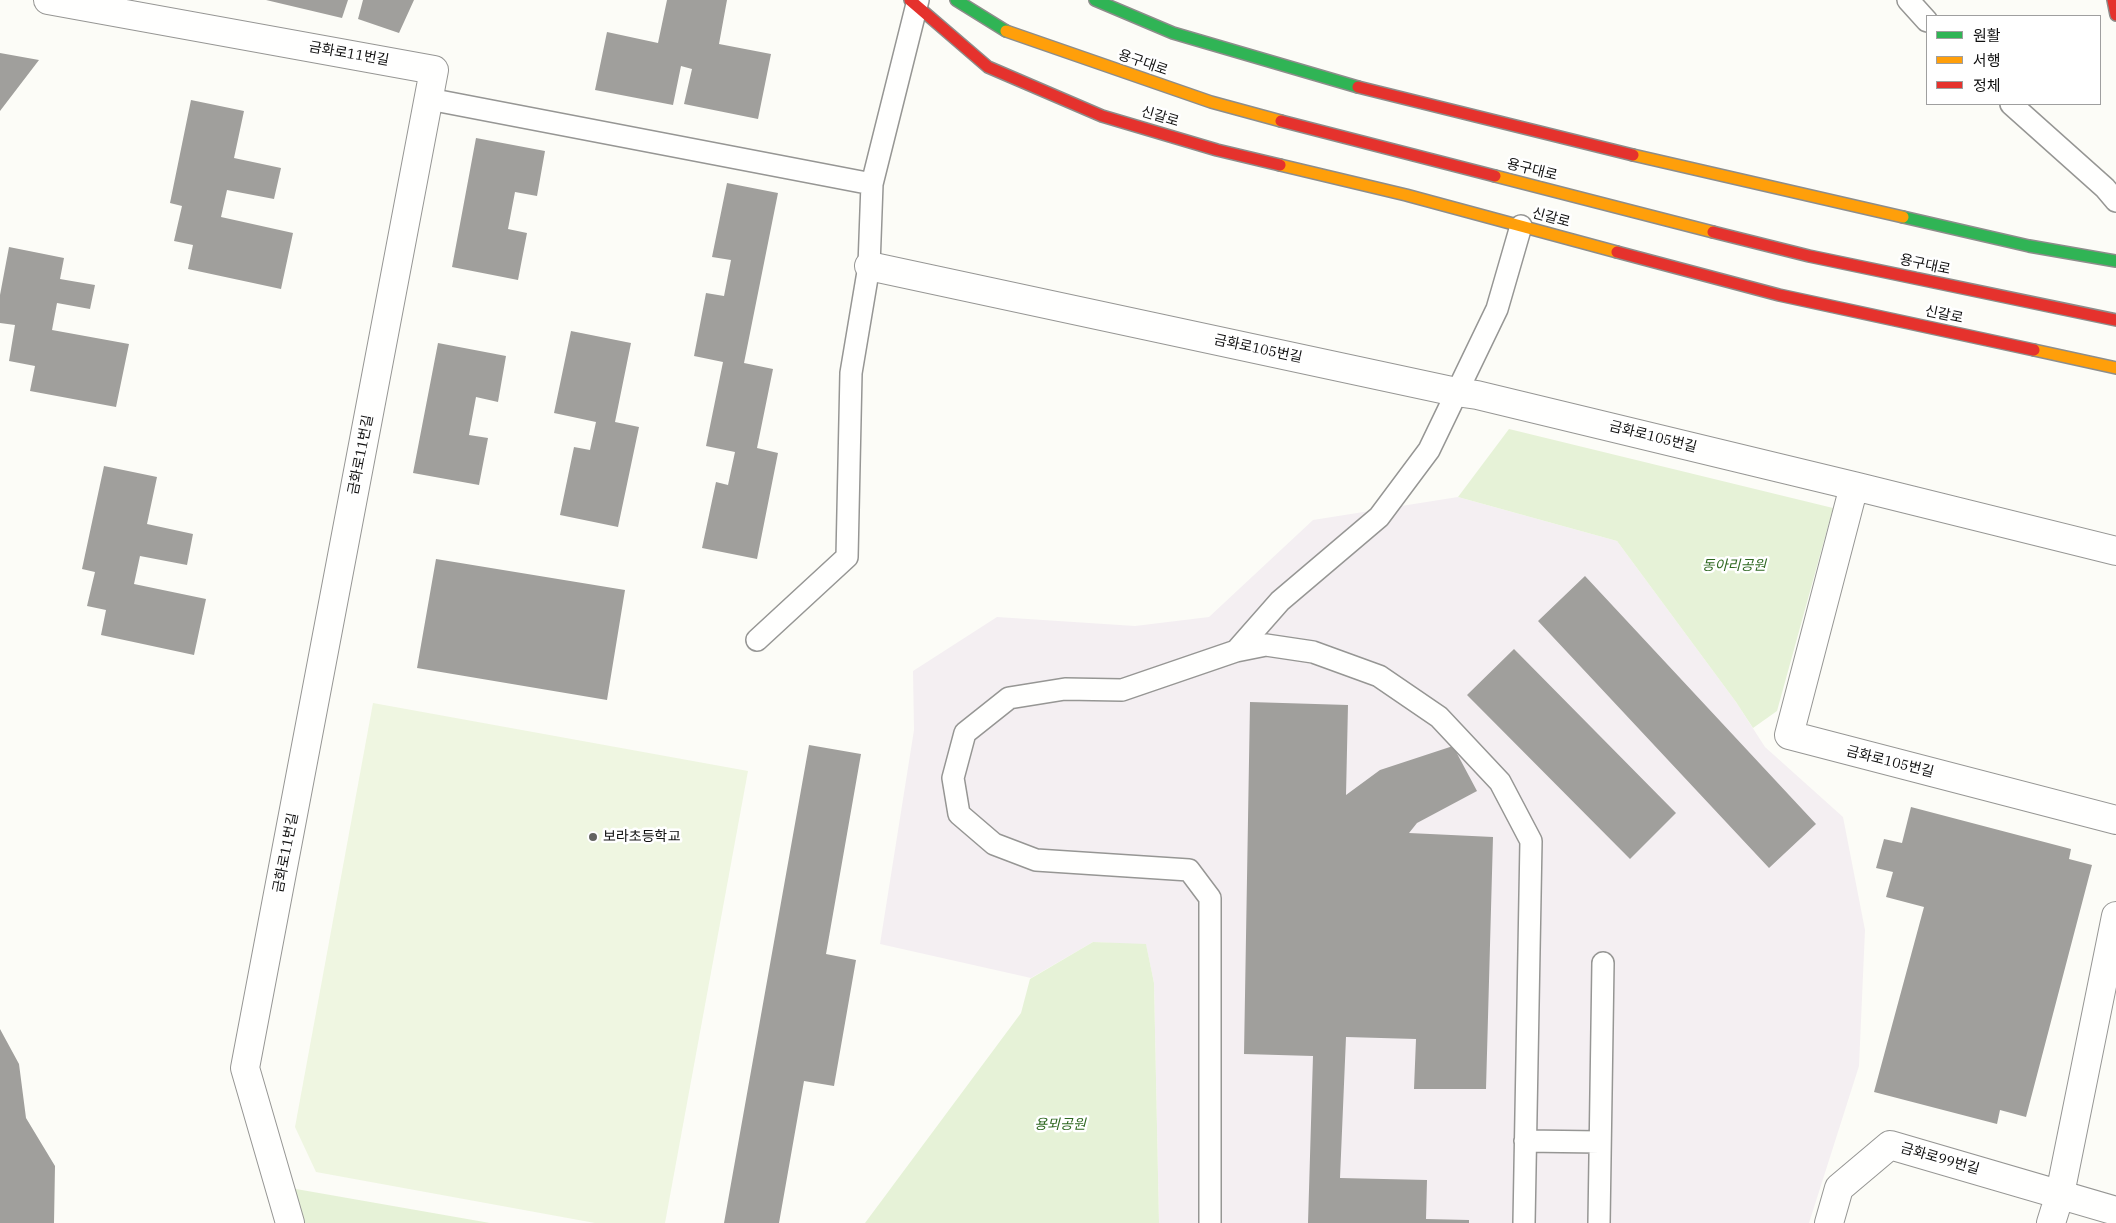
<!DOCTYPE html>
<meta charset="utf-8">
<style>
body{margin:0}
#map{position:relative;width:2116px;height:1223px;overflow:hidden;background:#fcfcf7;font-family:"IBM Plex Serif","Noto Sans KR",serif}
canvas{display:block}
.legend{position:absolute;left:1926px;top:15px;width:175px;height:90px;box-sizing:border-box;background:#fff;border:1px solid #9f9f9f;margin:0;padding:6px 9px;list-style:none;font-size:15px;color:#101010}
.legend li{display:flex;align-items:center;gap:10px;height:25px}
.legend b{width:25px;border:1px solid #9f9f9f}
</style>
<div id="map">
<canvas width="2116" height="1223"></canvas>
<ul class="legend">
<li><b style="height:6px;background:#30b455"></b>원활</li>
<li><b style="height:6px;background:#ff9f0a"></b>서행</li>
<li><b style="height:6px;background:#e5322d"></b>정체</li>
</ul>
</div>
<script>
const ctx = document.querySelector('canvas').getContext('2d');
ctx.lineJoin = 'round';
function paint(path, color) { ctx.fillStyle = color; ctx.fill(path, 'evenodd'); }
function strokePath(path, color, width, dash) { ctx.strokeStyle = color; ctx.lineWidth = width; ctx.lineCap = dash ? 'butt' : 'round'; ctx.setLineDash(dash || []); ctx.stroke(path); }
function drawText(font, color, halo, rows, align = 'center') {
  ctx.font = font + ' "IBM Plex Serif","Noto Sans KR",serif'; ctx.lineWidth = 5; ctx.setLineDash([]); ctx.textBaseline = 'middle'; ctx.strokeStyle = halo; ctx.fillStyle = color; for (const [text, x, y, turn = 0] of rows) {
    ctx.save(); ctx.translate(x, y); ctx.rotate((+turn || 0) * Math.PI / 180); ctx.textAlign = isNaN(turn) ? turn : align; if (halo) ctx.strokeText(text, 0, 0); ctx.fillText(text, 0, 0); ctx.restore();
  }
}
paint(new Path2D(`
 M 1458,497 L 1617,541 L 1736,702 L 1765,747 L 1843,817 L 1865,930 L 1859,1066 L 1809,1223 L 1159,1223 L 1154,983 L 1146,945 L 1093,942 L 1031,978 L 880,944 L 914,730 L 913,671 L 997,617 L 1135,626 L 1209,617 L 1313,520 Z`), '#f4eff2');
paint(new Path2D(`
 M 1509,429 L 1833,508 L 1777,711 L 1753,728 L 1736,702 L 1617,541 L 1458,497 Z
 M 1093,942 L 1146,944 L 1154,983 L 1159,1223 L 865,1223 L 1021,1013 L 1030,979 Z
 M 279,1186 L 490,1223 L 290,1223 Z`), '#e6f2d7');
paint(new Path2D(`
 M 373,703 L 748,771 L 665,1223 L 595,1223 L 316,1172 L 295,1127 Z`), '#eff6e1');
paint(new Path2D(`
 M 266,0 L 348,0 L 342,18 Z
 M 363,0 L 414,0 L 399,33 L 358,19 Z
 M 667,0 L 727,0 L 719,44 L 771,54 L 758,119 L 684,104 L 692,69 L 681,66 L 673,105 L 595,90 L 607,32 L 658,43 Z
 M 0,53 L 39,60 L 0,111 Z
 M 191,100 L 244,111 L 234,158 L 281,168 L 274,199 L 227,190 L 221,217 L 293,233 L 281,289 L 188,269 L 193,245 L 174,241 L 182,206 L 170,203 Z
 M 476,138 L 545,151 L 537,196 L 515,192 L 508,229 L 527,233 L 518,280 L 452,267 Z
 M 727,183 L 778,193 L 744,363 L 773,369 L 757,448 L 778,453 L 757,559 L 702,548 L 716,482 L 728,485 L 735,452 L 706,446 L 723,362 L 694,356 L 706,293 L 724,296 L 731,260 L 712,257 Z
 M 9,247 L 64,258 L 60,279 L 95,285 L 90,309 L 57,303 L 52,330 L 129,344 L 116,407 L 30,391 L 35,366 L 9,361 L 15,325 L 0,323 L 0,295 Z
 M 571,331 L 631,343 L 615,422 L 639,427 L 618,527 L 560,515 L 574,447 L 590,450 L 596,422 L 554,413 Z
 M 438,343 L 506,356 L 498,402 L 476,397 L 469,435 L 488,438 L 479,485 L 413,473 Z
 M 104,466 L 157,477 L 147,524 L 193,534 L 187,565 L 140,556 L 134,584 L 206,599 L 194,655 L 101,635 L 106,610 L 87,606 L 95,572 L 82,569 Z
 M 436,559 L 625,590 L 607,700 L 417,668 Z
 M 1585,576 L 1816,824 L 1769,868 L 1538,621 Z
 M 1514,649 L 1676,813 L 1630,859 L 1467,695 Z
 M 1250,702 L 1348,705 L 1346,795 L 1380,770 L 1453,746 L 1477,791 L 1417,823 L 1409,833 L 1493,837 L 1486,1089 L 1414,1089 L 1416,1039 L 1346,1037 L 1340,1178 L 1427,1180 L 1426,1219 L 1469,1220 L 1469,1223 L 1308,1223 L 1313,1056 L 1244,1054 Z
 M 809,745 L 861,754 L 826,954 L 856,960 L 834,1086 L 804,1081 L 779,1223 L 724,1223 Z
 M 1911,807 L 2071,849 L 2069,859 L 2092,865 L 2026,1117 L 2000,1110 L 1997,1124 L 1874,1092 L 1924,907 L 1886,897 L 1893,872 L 1876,868 L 1884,839 L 1902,843 Z
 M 0,1029 L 19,1064 L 26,1118 L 55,1166 L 54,1223 L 0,1223 Z`), '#a09f9c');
const lane = new Path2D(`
 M 1908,0 L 1927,21
 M 429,99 L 872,184
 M 2011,104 L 2105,188 L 2116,201
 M 757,640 L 847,557 L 851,373 L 869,266 L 872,184 L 918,0
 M 1236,651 L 1266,645 L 1313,652 L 1379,676 L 1439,717 L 1500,782 L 1531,841 L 1524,1223
 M 1525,1141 L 1600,1142
 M 1210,1223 L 1210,898 L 1189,870 L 1036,860 L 994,844 L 959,814 L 953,778 L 965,733 L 1009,698 L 1065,689 L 1122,690 L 1236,651 L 1280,601 L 1379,517 L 1429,450 L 1497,309 L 1521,226
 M 1599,1223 L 1603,963`);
const street = new Path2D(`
 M 48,0 L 434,70 L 245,1068 L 290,1223
 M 869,266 L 1456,392 L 1477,395 L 1854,486 L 1789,735 L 2116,820
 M 1854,486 L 2116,551
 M 1829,1223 L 1839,1188 L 1890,1145 L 2116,1211
 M 2051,1223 L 2060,1194 L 2116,916`);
const fast = new Path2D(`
 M 956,0 L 1006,31
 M 1095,0 L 1173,33 L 1358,87
 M 1903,217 L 2029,246 L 2116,261`);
const slow = new Path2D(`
 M 1006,31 L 1211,102 L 1281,121
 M 1633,155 L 1903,217
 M 1280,165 L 1406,195 L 1617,252
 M 1495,176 L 1713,232
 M 2034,350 L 2116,368`);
const jam = new Path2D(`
 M 910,0 L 988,67 L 1102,116 L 1217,150 L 1280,165
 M 2113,0 L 2116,15
 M 1358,87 L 1633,155
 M 1281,121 L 1495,176
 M 1713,232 L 1809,256 L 2116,320
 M 1617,252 L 1779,295 L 2034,350`);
strokePath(lane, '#969694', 24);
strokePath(street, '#969694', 30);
strokePath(fast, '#8d8d8b', 14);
strokePath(slow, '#8d8d8b', 14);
strokePath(jam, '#8d8d8b', 14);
strokePath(lane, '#fffffe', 21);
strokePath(street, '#fffffe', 28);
strokePath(fast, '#30b455', 11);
strokePath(slow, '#ff9f0a', 11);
strokePath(jam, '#e5322d', 11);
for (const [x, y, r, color] of [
 [593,837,5,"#636361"]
]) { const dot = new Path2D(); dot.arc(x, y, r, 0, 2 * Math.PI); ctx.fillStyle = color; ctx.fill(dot); strokePath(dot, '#fff', 2); }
drawText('14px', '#101010', '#fff', [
 ["금화로11번길",349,54,10],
 ["용구대로",1143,63,19],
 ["신갈로",1160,117,16],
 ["용구대로",1532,170,14],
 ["신갈로",1551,218,15],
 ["용구대로",1925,265,12],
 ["신갈로",1944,315,12],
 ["금화로105번길",1258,349,12],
 ["금화로105번길",1653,437,14],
 ["금화로11번길",361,455,-79],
 ["금화로105번길",1890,762,14],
 ["금화로11번길",286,853,-79],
 ["금화로99번길",1940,1159,16]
]);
drawText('italic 14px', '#2f6821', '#fff', [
 ["동아리공원",1734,566],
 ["용뫼공원",1060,1125]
]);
drawText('14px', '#101010', '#fff', [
 ["보라초등학교",603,837]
], 'left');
</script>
